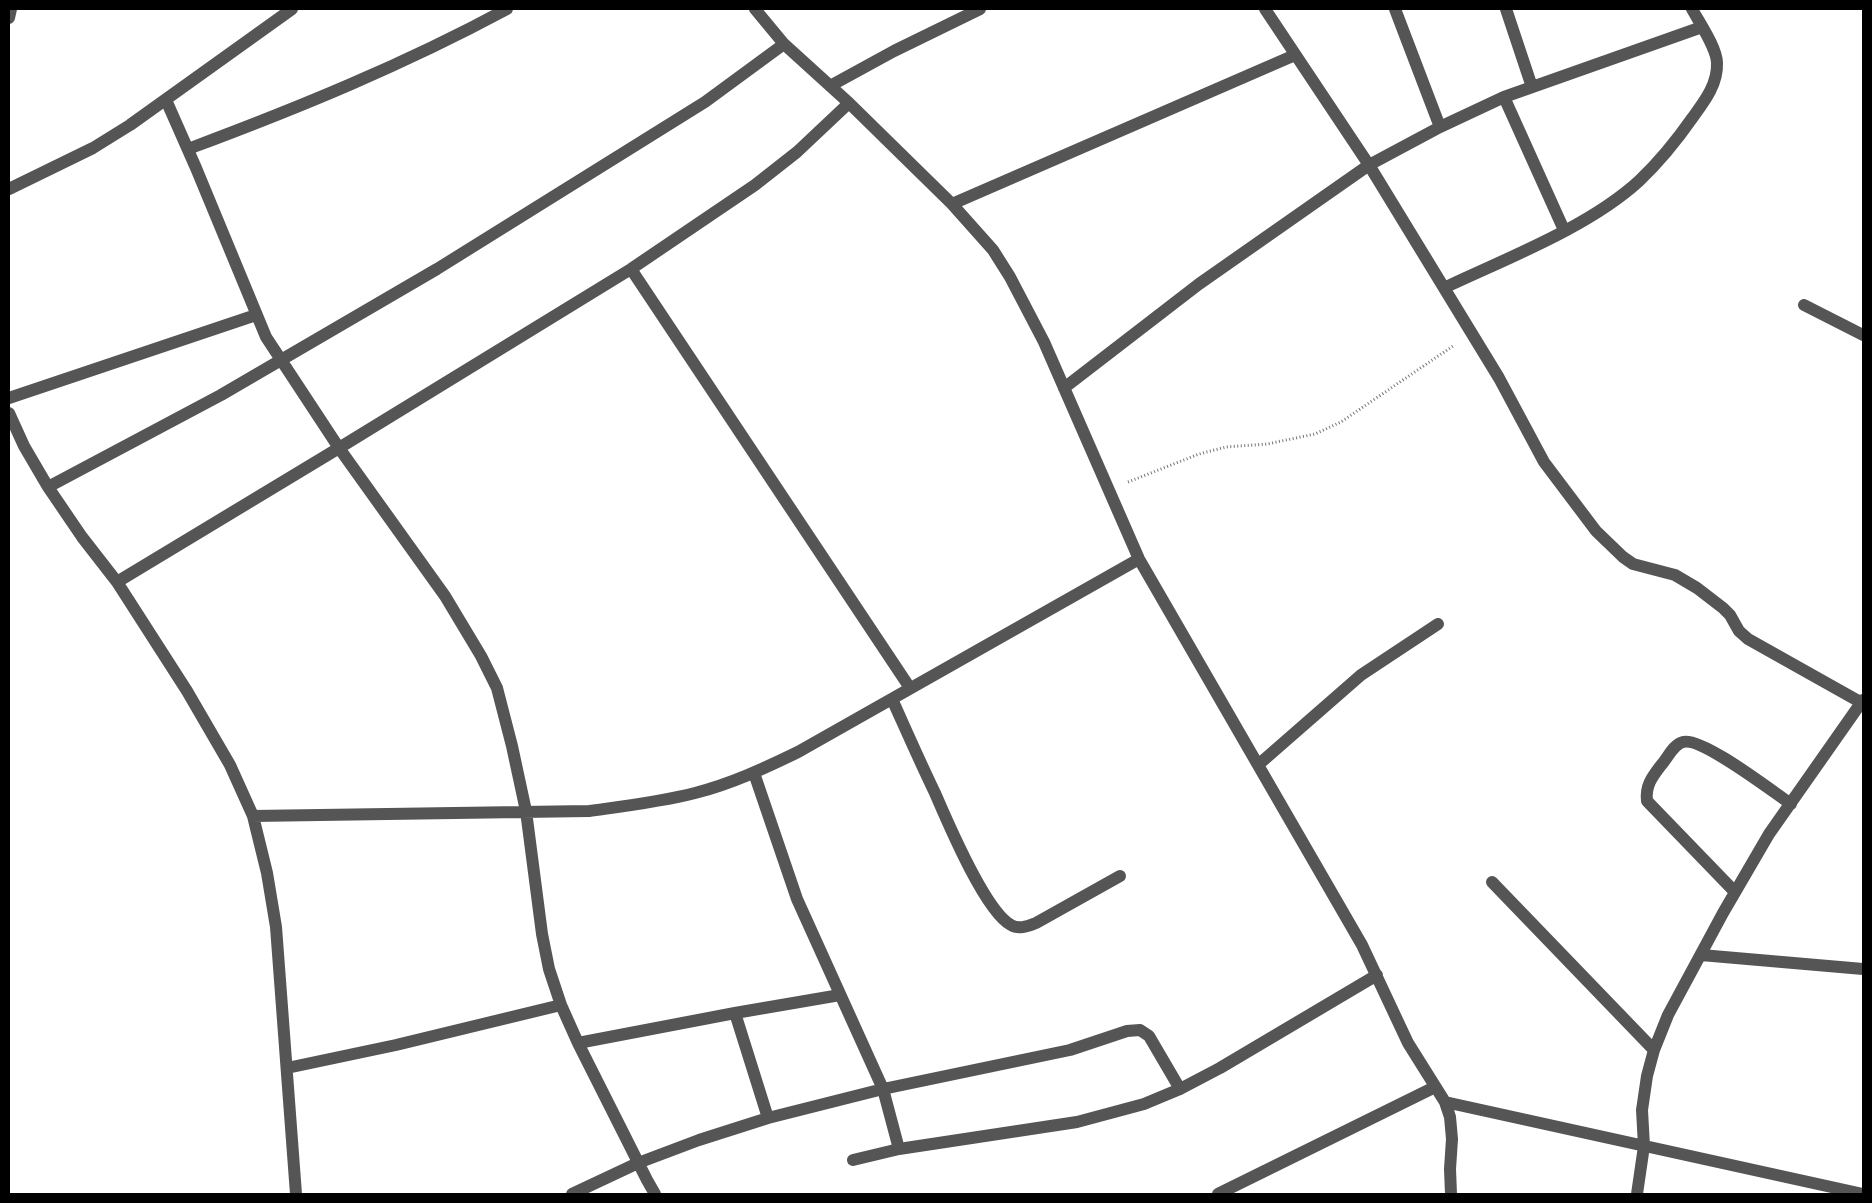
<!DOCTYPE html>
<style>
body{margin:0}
#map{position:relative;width:1872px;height:1203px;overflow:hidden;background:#fff;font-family:"Roboto Condensed",sans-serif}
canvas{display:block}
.frame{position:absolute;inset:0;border:10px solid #000;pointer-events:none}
</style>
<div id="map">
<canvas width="1872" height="1203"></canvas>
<div class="frame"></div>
</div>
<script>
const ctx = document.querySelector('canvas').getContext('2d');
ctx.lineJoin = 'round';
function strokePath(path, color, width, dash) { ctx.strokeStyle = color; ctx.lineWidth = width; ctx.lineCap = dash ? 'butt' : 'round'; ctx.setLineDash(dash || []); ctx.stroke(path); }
strokePath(new Path2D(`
 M 1128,482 L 1199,454 L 1226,447 L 1267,444 L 1315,434 L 1341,422 L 1453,346`), '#777', 3, [1, 2.5]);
strokePath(new Path2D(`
 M 755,9 L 784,44 L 849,103 L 952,204 L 993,250 L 1010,277 L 1044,342 L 1139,559 L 1362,945 L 1408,1043 L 1445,1102 L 1450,1117 L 1452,1139 L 1450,1169 L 1451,1194
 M 1265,9 L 1369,165 L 1499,378 L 1544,462 L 1596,531 L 1623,557 L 1633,564 L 1675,575 L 1697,588 L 1723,608 L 1730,615 L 1739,631 L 1748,639 L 1862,703
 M 1395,9 L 1440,127
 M 1506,9 L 1532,87
 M 9,18 L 11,9
 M 830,86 L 894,51 L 980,9
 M 1504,97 L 1702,27
 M 166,100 L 196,168 L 266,337 L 339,448 L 445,596 L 481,656 L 497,688 L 512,746 L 526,811 L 542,934 L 549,969 L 561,1005 L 578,1043 L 647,1180 L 655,1194
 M 188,149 C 298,108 403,65 507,9
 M 9,189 L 93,148 L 130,125 L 292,9
 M 952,204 L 1295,55
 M 631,269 L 910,688
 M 1444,288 C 1505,259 1589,227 1639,181 C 1659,162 1677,140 1693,117 C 1704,102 1718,84 1717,63 C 1717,48 1699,22 1692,9
 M 1804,305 L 1863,335
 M 1064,388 L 1199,284 L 1369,165 L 1440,127 L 1504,97 L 1564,230
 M 9,398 L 256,315
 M 9,413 L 24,446 L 48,487 L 82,537 L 117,582 L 187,691 L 230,765 L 253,816 L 267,873 L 276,927 L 296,1194
 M 48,487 L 221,395 L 437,269 L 705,102 L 784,44
 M 117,582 L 339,448 L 631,269 L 755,185 L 797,152 L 849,103
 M 892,699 C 906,730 920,762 935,793 C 948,823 985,911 1011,925 C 1019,930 1028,926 1036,923 L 1120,876
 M 1258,765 L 1361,675 L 1438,624
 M 754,773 L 797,899 L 883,1089 L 899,1149 L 853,1160
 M 253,816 L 589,811 C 625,806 660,802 695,793 C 731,784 765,768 798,752 L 1139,559
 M 1492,882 L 1654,1050
 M 1735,892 L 1647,801 C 1645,785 1653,776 1662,764 C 1668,757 1674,744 1683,742 C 1701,736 1773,792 1791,804
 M 1701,955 L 1863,969
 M 735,1013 L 768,1118
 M 578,1043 L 735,1013 L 840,995
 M 287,1068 L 396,1045 L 561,1005
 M 1445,1102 L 1863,1194
 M 899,1149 L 1077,1122 L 1144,1104 L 1180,1089 L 1220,1068 L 1377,975
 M 572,1194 L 638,1163 L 699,1140 L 768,1118 L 883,1089 L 1070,1050 L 1127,1031 L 1140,1030 L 1149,1036 L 1180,1089
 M 1218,1194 L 1435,1087
 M 1637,1194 L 1644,1146 L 1642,1110 L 1647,1076 L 1654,1050 L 1668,1015 L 1723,913 L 1769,834 L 1863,700`), '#555', 12);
</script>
